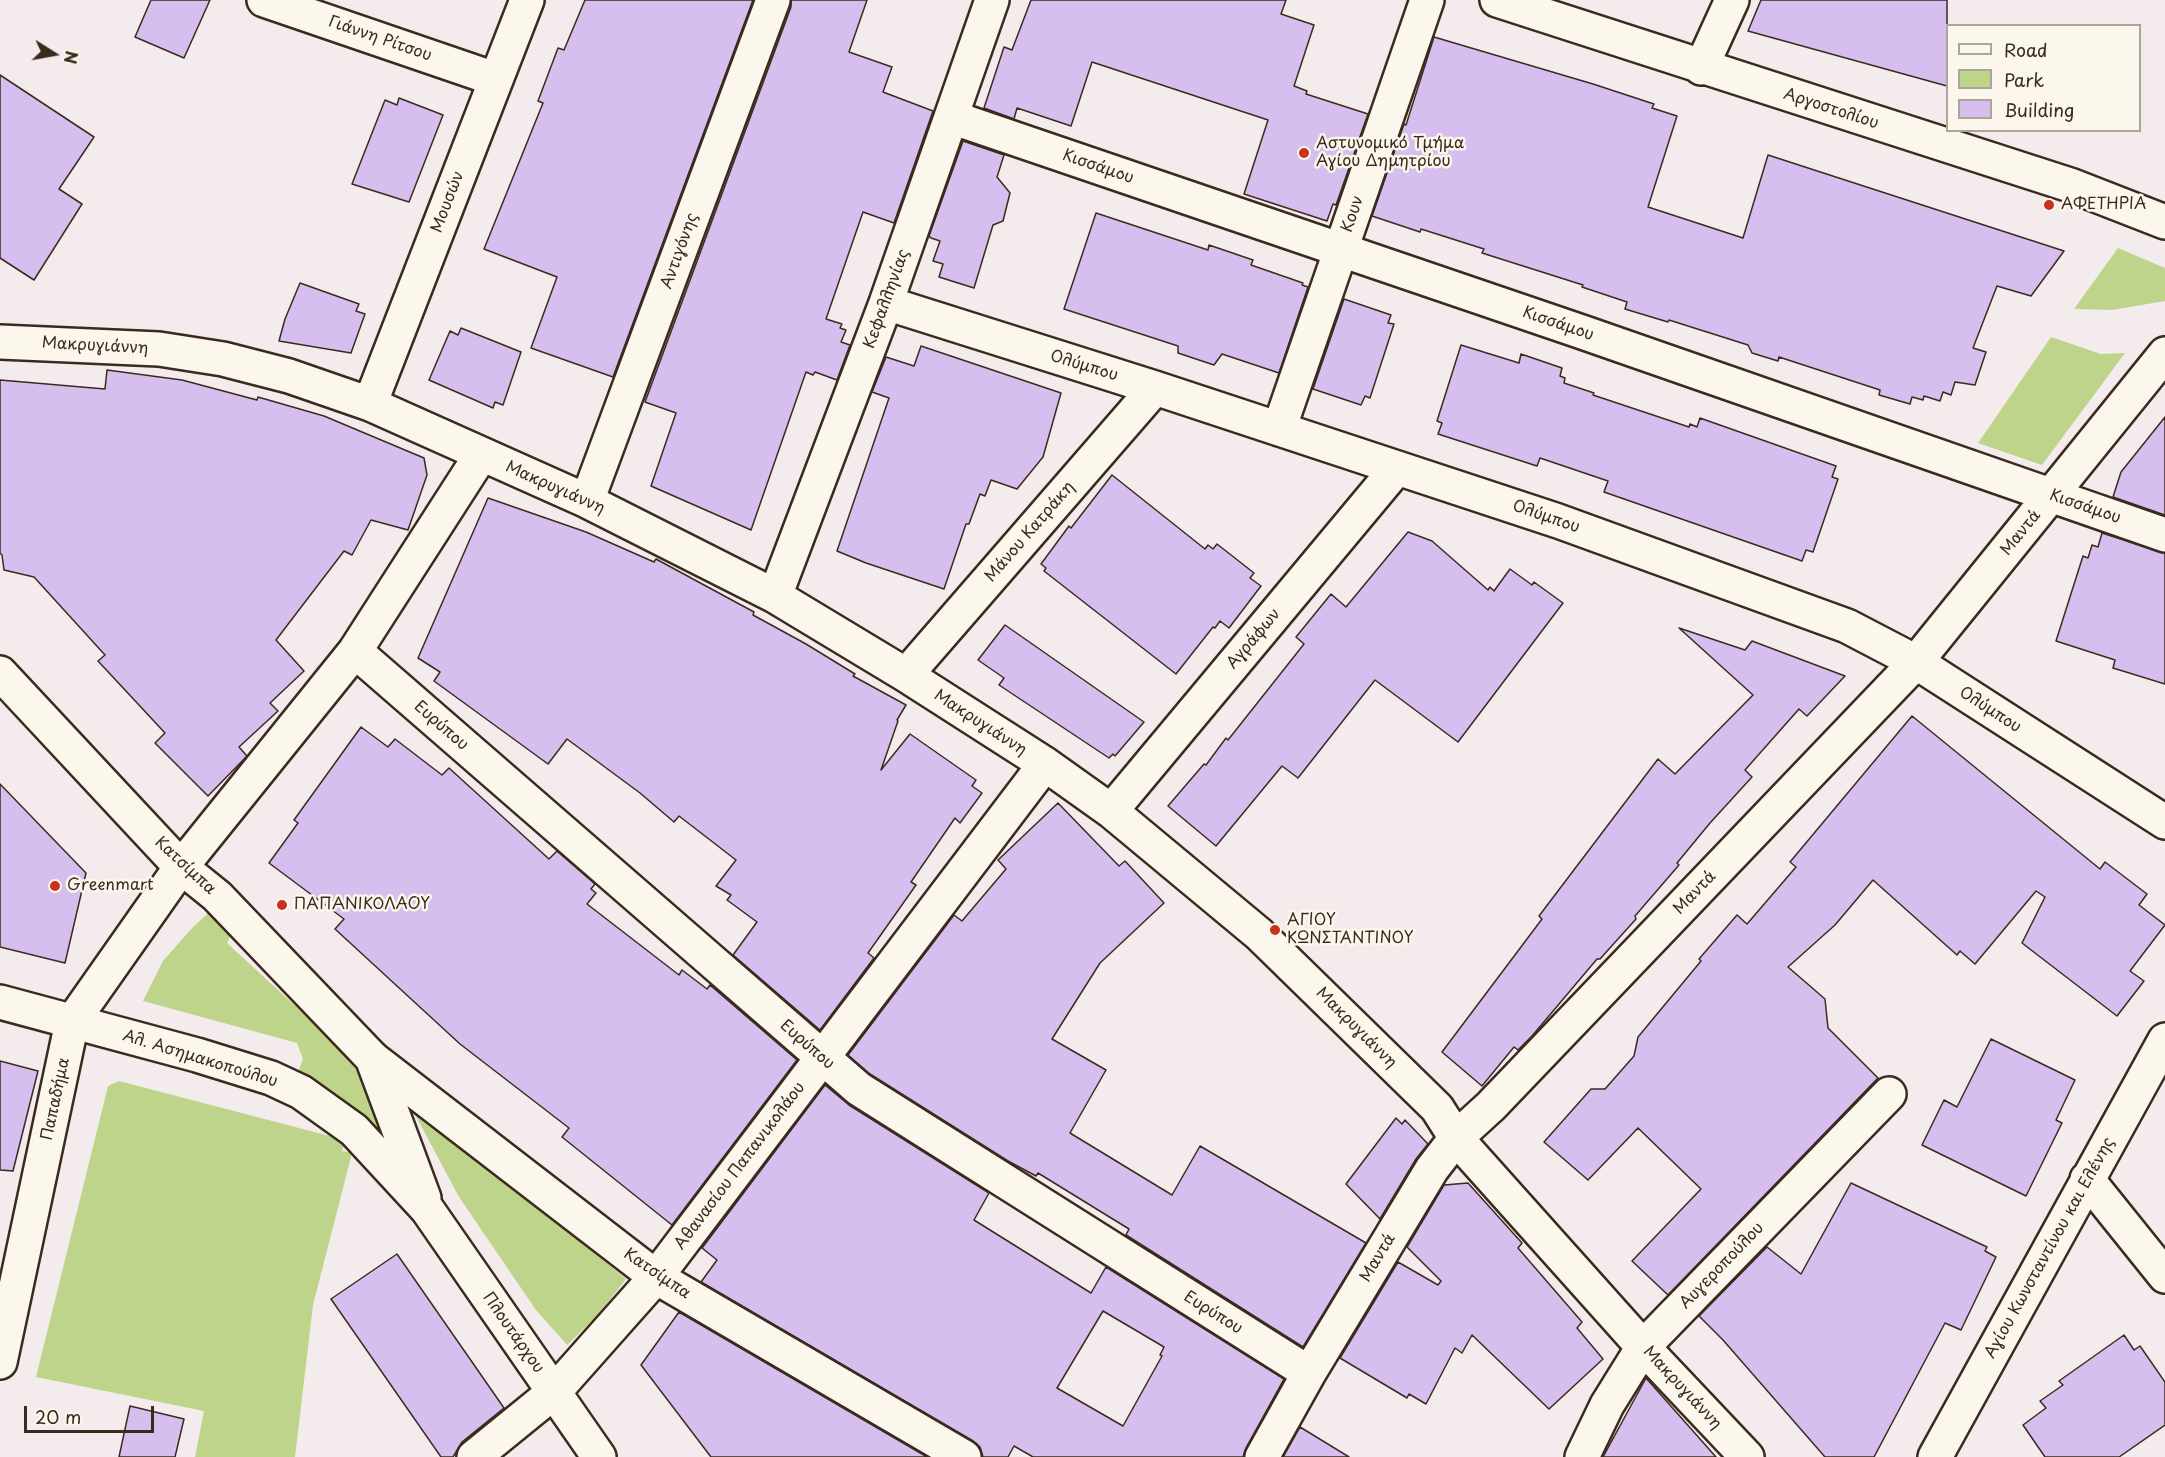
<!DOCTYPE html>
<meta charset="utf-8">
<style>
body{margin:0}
#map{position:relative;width:2165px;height:1457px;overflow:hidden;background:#f4ecec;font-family:"Playpen Sans",sans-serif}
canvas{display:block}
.legend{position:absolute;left:1946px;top:24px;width:195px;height:108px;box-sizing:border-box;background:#fbf7ec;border:2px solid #aea59a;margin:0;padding:8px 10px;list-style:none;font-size:18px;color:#3b2a1e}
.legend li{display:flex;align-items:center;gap:12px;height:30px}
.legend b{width:30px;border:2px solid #aea59a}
.north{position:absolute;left:24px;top:24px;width:60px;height:60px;-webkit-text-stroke:4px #fbf7ec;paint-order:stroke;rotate:101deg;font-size:16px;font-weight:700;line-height:24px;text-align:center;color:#3b2a1e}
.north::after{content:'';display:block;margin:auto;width:21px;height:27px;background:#3b2a1e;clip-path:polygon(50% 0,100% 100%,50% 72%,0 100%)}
.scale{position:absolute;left:24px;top:1406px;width:130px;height:27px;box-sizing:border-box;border:3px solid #3b2a1e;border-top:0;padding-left:8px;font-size:18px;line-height:21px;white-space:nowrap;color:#3b2a1e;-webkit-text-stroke:4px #fbf7ec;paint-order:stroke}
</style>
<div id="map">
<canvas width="2165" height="1457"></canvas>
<ul class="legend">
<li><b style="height:8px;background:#fbf7ec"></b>Road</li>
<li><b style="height:16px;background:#bdd48a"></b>Park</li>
<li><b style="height:16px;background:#d6beee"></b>Building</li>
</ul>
<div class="north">N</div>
<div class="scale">20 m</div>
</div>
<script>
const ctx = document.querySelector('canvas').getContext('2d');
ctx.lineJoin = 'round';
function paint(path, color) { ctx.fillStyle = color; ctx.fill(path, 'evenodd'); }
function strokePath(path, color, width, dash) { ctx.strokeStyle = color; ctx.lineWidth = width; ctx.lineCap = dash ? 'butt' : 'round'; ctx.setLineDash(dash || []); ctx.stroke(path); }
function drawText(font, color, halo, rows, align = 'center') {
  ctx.font = font + ' "Playpen Sans",sans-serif'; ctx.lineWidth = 5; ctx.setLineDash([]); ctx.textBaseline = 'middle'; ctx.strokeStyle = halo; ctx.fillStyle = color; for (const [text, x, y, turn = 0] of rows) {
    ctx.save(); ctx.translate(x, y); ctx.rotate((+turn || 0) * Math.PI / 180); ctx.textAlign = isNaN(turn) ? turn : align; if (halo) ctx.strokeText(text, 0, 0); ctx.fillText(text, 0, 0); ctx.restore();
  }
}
paint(new Path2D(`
 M 2118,248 L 2165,268 L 2165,301 L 2112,310 L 2074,309 Z
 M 2051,337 L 2101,354 L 2125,353 L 2042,465 L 1978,443 Z
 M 213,909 L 234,929 L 227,943 L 329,1037 L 372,1081 L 424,1182 L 364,1117 L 298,1072 L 303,1059 L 297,1043 L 143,1001 L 163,961 L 193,927 Z
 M 119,1081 L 345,1140 L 342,1151 L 352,1153 L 313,1305 L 295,1457 L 195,1457 L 204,1411 L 36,1377 L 108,1086 Z
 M 410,1105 L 626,1279 L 596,1317 L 567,1345 L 536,1310 L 459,1197 Z`), '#bdd48a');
const building = new Path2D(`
 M 151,0 L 210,0 L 184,58 L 135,37 Z
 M 585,0 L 753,0 L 613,377 L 531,348 L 557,277 L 484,249 L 543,103 L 538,101 L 558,48 L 564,50 Z
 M 791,0 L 867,0 L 849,52 L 892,67 L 883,92 L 933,111 L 894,223 L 863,212 L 826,319 L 842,324 L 840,328 L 846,330 L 841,342 L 850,345 L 837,380 L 815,372 L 813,375 L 806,372 L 751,530 L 651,486 L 676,413 L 645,402 L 791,7 Z
 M 1031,0 L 1286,0 L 1281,14 L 1314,25 L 1294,86 L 1307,91 L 1306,94 L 1368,114 L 1336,205 L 1333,204 L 1327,221 L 1244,194 L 1268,120 L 1092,62 L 1071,126 L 1017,108 L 1014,119 L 984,108 L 1004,47 L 1012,50 Z
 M 1761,0 L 1947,0 L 1947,86 L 1748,31 Z
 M 1434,37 L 1593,84 L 1654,104 L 1652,108 L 1677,116 L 1648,207 L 1743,238 L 1768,155 L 2064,251 L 2031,296 L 1997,286 L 1973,348 L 1986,352 L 1975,385 L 1955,382 L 1951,395 L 1943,392 L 1940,401 L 1924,396 L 1923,400 L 1912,397 L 1910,404 L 1879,395 L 1880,390 L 1779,357 L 1778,361 L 1752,353 L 1748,345 L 1669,320 L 1668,322 L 1625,309 L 1627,302 L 1582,287 L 1583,285 L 1482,253 L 1484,249 L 1421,229 L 1420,232 L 1372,216 L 1404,124 L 1406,125 Z
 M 0,75 L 94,137 L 59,189 L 82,204 L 34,280 L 0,258 Z
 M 399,98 L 443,115 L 409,202 L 352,184 L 385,100 L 397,105 Z
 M 963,141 L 1004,155 L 997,177 L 1010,193 L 1003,221 L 993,225 L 974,288 L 939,277 L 943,264 L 933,261 L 940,241 L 931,238 L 929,236 Z
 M 1096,213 L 1208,250 L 1209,245 L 1253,260 L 1251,265 L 1303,283 L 1302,285 L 1308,287 L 1279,373 L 1222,354 L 1214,365 L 1178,353 L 1178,346 L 1064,309 Z
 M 300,283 L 359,304 L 356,311 L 365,314 L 351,353 L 279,341 L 285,319 Z
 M 1344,299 L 1391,315 L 1388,323 L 1394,324 L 1370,398 L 1365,396 L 1361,405 L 1313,389 Z
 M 461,328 L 521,352 L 503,405 L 495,402 L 493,408 L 429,380 L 450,331 L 458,335 Z
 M 1461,345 L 1519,363 L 1521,354 L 1562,368 L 1560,376 L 1565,378 L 1564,383 L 1594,393 L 1593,395 L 1689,427 L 1690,424 L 1697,427 L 1700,418 L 1836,466 L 1832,477 L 1838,479 L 1813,552 L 1806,550 L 1802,561 L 1604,492 L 1608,481 L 1540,458 L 1537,466 L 1438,434 L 1442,423 L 1437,421 Z
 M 921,346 L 1061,393 L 1043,457 L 1017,489 L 991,480 L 985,496 L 980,494 L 969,524 L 966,524 L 944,589 L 866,563 L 837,551 L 889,398 L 872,392 L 886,357 L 914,366 Z
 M 107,370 L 182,380 L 257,400 L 258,397 L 324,416 L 424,458 L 427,475 L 408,530 L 371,520 L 352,555 L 344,551 L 276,640 L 304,671 L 270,703 L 278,711 L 239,747 L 247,756 L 208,796 L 155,743 L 165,733 L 98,661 L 105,655 L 34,577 L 4,570 L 2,555 L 0,553 L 0,380 L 105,389 Z
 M 2165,417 L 2165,515 L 2113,497 L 2121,472 Z
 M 1112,475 L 1205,549 L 1208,545 L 1213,549 L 1217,544 L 1254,573 L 1250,578 L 1261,586 L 1229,628 L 1220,621 L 1215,628 L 1213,627 L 1176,674 L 1044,571 L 1046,568 L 1041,564 L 1069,526 L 1071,528 Z
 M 488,498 L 586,532 L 654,562 L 656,559 L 754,612 L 753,615 L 806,644 L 855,674 L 853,676 L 906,705 L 897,720 L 898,721 L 881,770 L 910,734 L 976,780 L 972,786 L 982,793 L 960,823 L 955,818 L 911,882 L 916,885 L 868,953 L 874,958 L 820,1030 L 733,955 L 757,922 L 727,900 L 731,895 L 716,886 L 736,860 L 679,816 L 674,822 L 640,793 L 567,739 L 548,764 L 434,681 L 440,672 L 418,658 Z
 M 1408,532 L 1432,541 L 1488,590 L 1490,587 L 1494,591 L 1510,569 L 1532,585 L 1534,582 L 1563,603 L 1458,742 L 1375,680 L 1298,778 L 1282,766 L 1216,846 L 1168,806 L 1204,764 L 1206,765 L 1226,738 L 1228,740 L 1304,644 L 1296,637 L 1331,594 L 1346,607 Z
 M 2102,533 L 2165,553 L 2165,684 L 2113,668 L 2115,660 L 2056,641 L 2083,556 L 2088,558 L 2092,545 L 2098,547 Z
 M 1005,625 L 1144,722 L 1115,756 L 1113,754 L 1109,758 L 999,685 L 1004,678 L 978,660 Z
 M 1679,628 L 1745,650 L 1752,641 L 1845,676 L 1807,716 L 1799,709 L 1745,770 L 1752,777 L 1710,823 L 1677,863 L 1679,865 L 1635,916 L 1636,919 L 1600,959 L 1597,959 L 1532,1036 L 1518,1050 L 1514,1047 L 1482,1086 L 1442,1052 L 1542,919 L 1539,916 L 1658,759 L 1675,774 L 1753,695 Z
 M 1912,716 L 2100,869 L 2105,862 L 2147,894 L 2139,905 L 2165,925 L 2130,971 L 2144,981 L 2117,1016 L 2022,943 L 2045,897 L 2036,891 L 1975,964 L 1960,951 L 1957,955 L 1873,880 L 1835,925 L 1788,967 L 1825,999 L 1828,1028 L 1878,1078 L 1668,1295 L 1632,1261 L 1701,1189 L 1638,1128 L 1588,1180 L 1544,1142 L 1591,1089 L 1605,1089 L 1634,1056 L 1638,1037 L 1701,961 L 1699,959 L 1737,915 L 1747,924 L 1796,867 L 1790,862 Z
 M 361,727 L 388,747 L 395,739 L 442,775 L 449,768 L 549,859 L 557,851 L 595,884 L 591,889 L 596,893 L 587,904 L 679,975 L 682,970 L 707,989 L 710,985 L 797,1060 L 672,1225 L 562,1137 L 569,1128 L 460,1044 L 335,929 L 344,919 L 269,863 L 298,823 L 294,820 Z
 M 0,784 L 86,873 L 65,963 L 0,947 Z
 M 1058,803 L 1119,866 L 1125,861 L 1164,903 L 1100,963 L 1052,1039 L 1106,1070 L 1070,1133 L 1172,1195 L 1200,1146 L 1366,1243 L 1303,1347 L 1126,1235 L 1129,1229 L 1038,1173 L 1036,1176 L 1008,1161 L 870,1074 L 848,1055 L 954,915 L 962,921 L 1006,869 L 998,860 Z
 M 1991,1039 L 2075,1080 L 2056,1120 L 2062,1123 L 2026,1196 L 1922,1145 L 1944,1100 L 1957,1107 Z
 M 0,1061 L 38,1071 L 13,1171 L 0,1170 Z
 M 825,1085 L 849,1105 L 989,1193 L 974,1220 L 1091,1293 L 1106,1267 L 1284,1379 L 1246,1448 L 1243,1457 L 1033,1457 L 1014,1446 L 1008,1457 L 983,1457 L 980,1447 L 973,1441 L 701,1282 L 717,1260 L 702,1248 ZM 1103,1311 L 1164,1347 L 1160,1355 L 1162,1356 L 1123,1426 L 1057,1388 Z
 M 1396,1118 L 1402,1124 L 1405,1120 L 1428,1144 L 1416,1159 L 1380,1219 L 1346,1184 Z
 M 1468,1183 L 1522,1243 L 1518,1248 L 1582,1322 L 1577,1328 L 1603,1359 L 1549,1409 L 1472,1335 L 1462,1353 L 1455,1348 L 1426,1404 L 1409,1394 L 1407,1398 L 1340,1358 L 1398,1262 L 1438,1285 L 1441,1281 L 1407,1247 L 1444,1185 Z
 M 1851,1183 L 1987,1247 L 1985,1251 L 1996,1257 L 1961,1330 L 1945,1323 L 1874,1457 L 1825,1457 L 1723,1340 L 1699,1316 L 1767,1247 L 1801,1274 Z
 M 397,1254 L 504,1408 L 462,1442 L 453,1457 L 441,1457 L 331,1299 Z
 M 679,1312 L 927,1457 L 711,1457 L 641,1365 Z
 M 2124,1335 L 2134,1350 L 2140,1346 L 2165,1382 L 2165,1425 L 2119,1457 L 2045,1457 L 2023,1425 L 2046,1408 L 2040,1401 L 2063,1385 L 2059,1381 Z
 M 1646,1378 L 1716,1457 L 1603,1457 Z
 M 130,1406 L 184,1419 L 175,1457 L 119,1457 Z
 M 1300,1427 L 1349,1457 L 1283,1457 Z`);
paint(building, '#d6beee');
strokePath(building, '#3b2a1e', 1.5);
const street = new Path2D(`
 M 264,0 L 495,79
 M 1497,0 L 2070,185 L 2165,222
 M 1701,68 L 1732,0
 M 951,117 L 1582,332 L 2165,535
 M 886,303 L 1155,388 L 1558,521 L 1847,626 L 1916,662 L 2165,822
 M 0,342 L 159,349 L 223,359 L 289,376 L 370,404 L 587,501 L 775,596 L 906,675 L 1045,764 L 1111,811 L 1259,934 L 1437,1108 L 1456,1138 L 1643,1347 L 1747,1457
 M 370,404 L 527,0
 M 1279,429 L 1427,0
 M 587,501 L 773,0
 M 775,596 L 886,303 L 992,0
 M 355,651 L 859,1089 L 1309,1373
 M 906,675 L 1155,388
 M 1111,811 L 1397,468
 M 372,1058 L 656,1277 L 964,1457
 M 2087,1179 L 2165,1276
 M 0,1362 L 72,1022 L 181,867 L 355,651 L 481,455
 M 474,1457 L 554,1392 L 656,1277 L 1045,764
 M 1262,1457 L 1309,1373 L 1432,1169 L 1456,1138 L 1491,1106 L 1916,662 L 2165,354
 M 1582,1457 L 1607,1405 L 1643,1347 L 1889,1094
 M 1935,1457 L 2165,1040`);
const secondary = new Path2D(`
 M 0,673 L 181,867 L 217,896 L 372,1058 L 424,1198
 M 0,1002 L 197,1055 L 271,1078 L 301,1092 L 354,1130 L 427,1209 L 599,1457`);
strokePath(street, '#3b2a1e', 38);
strokePath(secondary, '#3b2a1e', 38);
strokePath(street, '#fbf7ec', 33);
strokePath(secondary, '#fbf7ec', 33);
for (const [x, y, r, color] of [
 [1304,153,6,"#c8321e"],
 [2049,205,6,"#c8321e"],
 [55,886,6,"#c8321e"],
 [282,905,6,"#c8321e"],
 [1275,930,6,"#c8321e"]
]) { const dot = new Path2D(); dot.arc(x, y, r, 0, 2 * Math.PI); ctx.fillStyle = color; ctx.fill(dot); strokePath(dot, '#fbf7ec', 2); }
drawText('16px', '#3b2a1e', '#fbf7ec', [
 ["Γιάννη Ρίτσου",380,39,19],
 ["Αργοστολίου",1831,109,18],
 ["Κισσάμου",1098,167,19],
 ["Μουσών",448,202,-69],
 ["Κουν",1353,214,-71],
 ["Αντιγόνης",680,251,-70],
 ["Κεφαλληνίας",887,299,-70],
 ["Κισσάμου",1558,324,19],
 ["Μακρυγιάννη",95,346,3],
 ["Ολύμπου",1084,366,17],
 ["Μακρυγιάννη",555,488,24],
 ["Κισσάμου",2085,507,19],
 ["Ολύμπου",1546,517,19],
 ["Μάνου Κατράκη",1030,532,-49],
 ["Μαντά",2021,533,-51],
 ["Αγράφων",1254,639,-50],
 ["Ολύμπου",1990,710,33],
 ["Μακρυγιάννη",980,723,33],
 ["Ευρύπου",441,726,41],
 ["Κατσίμπα",185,866,43],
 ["Μαντά",1695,893,-46],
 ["Μακρυγιάννη",1356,1028,45],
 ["Ευρύπου",807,1045,41],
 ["Αλ. Ασημακοπούλου",200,1059,17],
 ["Παπαδήμα",56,1099,-78],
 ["Αθανασίου Παπανικολάου",740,1166,-53],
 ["Αγίου Κωνσταντίνου και Ελένης",2050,1248,-61],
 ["Μαντά",1378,1258,-59],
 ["Αυγεροπούλου",1722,1266,-46],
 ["Κατσίμπα",657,1274,34],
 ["Ευρύπου",1213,1313,32],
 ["Πλουτάρχου",513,1333,55],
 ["Μακρυγιάννη",1682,1388,47]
]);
drawText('16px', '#3b2a1e', '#fbf7ec', [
 ["Αστυνομικό Τμήμα",1316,144],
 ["Αγίου Δημητρίου",1316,162],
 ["ΑΦΕΤΗΡΙΑ",2061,205],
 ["Greenmart",67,886],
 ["ΠΑΠΑΝΙΚΟΛΑΟΥ",294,905],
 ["ΑΓΙΟΥ",1287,921],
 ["ΚΩΝΣΤΑΝΤΙΝΟΥ",1287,939]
], 'left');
</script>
